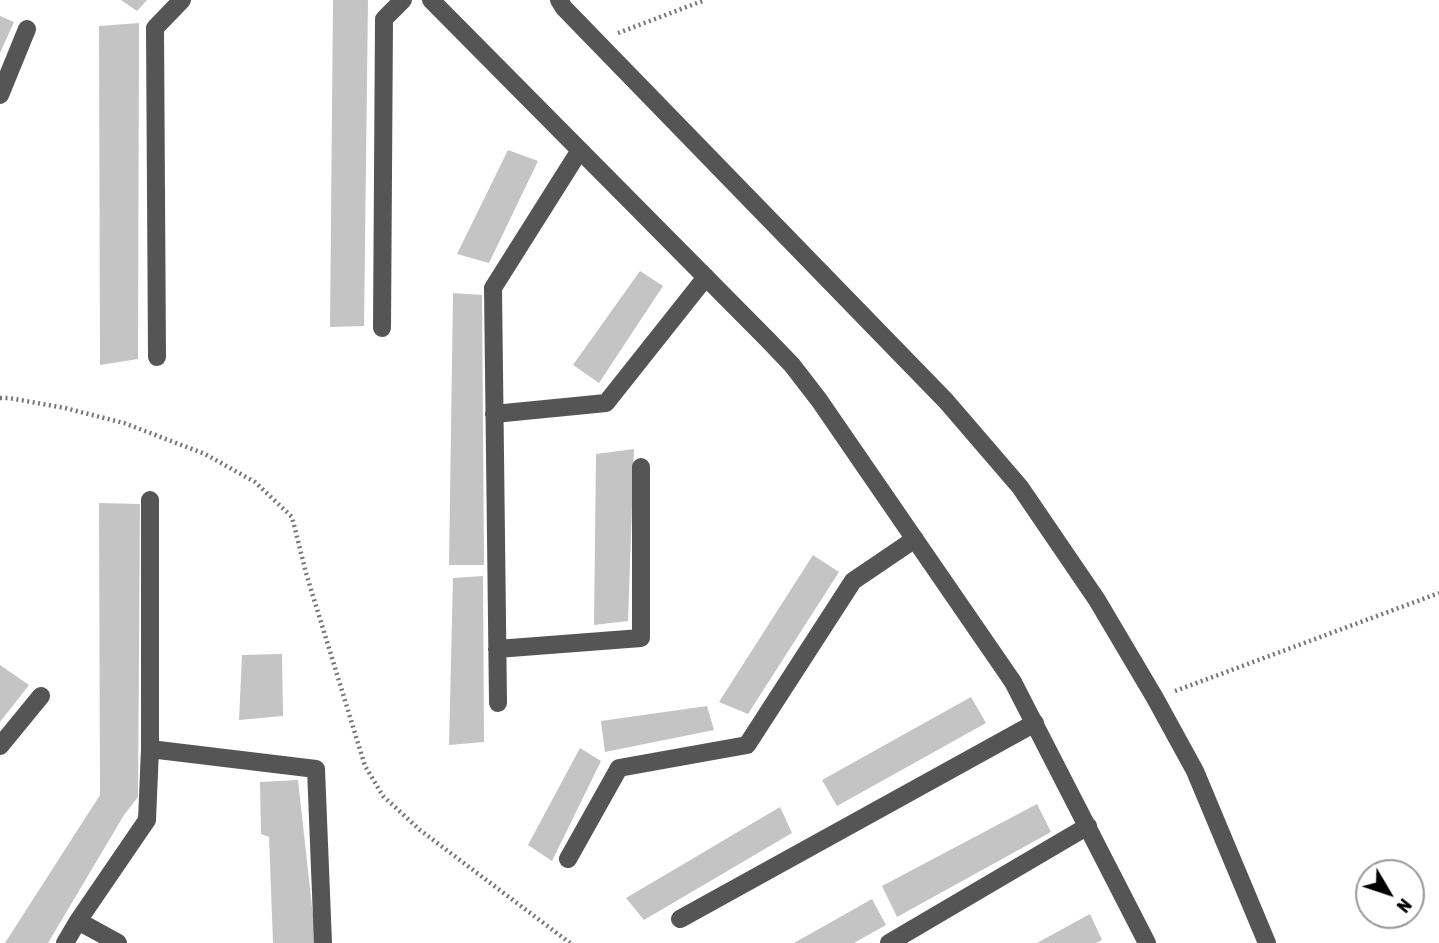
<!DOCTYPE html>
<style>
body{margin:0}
#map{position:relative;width:1439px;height:943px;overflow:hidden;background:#fff;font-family:"Asap Condensed",sans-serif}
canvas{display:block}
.north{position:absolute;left:1355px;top:859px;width:70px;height:70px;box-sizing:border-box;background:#fff;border:2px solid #999;border-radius:50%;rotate:129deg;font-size:19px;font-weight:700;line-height:28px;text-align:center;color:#000}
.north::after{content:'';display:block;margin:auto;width:24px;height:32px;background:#000;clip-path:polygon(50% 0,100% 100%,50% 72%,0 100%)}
</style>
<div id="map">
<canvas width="1439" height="943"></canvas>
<div class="north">N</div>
</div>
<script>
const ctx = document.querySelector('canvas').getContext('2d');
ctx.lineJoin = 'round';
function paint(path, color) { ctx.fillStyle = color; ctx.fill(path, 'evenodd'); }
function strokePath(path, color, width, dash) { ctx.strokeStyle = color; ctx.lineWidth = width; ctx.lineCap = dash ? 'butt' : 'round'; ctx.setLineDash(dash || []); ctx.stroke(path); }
paint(new Path2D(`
 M 121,0 L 147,0 L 137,11 Z
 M 333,0 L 368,0 L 364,326 L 330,327 Z
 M 0,16 L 14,22 L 0,53 Z
 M 139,23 L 138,359 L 100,365 L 99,26 Z
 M 508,150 L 538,161 L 489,263 L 457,254 Z
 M 640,271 L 663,286 L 599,383 L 573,365 Z
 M 453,293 L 482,295 L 484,565 L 449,565 Z
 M 634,449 L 628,621 L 594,625 L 596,454 Z
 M 99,503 L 140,504 L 138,797 L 124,815 L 48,943 L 5,943 L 100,795 Z
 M 813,555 L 839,572 L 748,714 L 719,702 Z
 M 483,576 L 484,742 L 449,745 L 453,578 Z
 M 282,654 L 283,716 L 239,720 L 242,655 Z
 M 0,665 L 29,685 L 0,722 Z
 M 971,697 L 986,723 L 837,806 L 822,780 Z
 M 707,706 L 714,730 L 605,752 L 601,721 Z
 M 580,748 L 601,761 L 552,861 L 528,845 Z
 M 298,780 L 316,943 L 273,943 L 269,837 L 261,834 L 260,782 Z
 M 1037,804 L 1051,832 L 897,917 L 882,886 Z
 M 780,807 L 792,833 L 644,920 L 626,898 Z
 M 872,899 L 886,925 L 854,943 L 794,943 Z
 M 1090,914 L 1102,940 L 1096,943 L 1037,943 Z`), '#c4c4c4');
strokePath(new Path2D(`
 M 618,33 L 705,0
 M 0,398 L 9,398 L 65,408 L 124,423 L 205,454 L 255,482 L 292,517 L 306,573 L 365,766 L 383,796 L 420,830 L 570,943
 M 1175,691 L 1439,593`), '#777', 4.5, [2, 3.5]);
strokePath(new Path2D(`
 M 431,0 L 768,340 L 792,365 L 819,400 L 1013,682 L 1147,943
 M 559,0 L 564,8 L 946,401 L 1020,487 L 1097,600 L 1155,698 L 1195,771 L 1267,943
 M 0,95 L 27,29
 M 382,328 L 384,19 L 403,0
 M 157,357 L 155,28 L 182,0
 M 494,414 L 606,403 L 706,277
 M 497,649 L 641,638 L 641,467
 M 498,703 L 493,288 L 580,150
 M 0,746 L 41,696
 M 150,749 L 150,500
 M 568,859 L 619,768 L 747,745 L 853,581 L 915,539
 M 680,919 L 1035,723
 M 78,921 L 147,820 L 150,749 L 316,769 L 323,943
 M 65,943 L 78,921 L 118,943
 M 889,943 L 1088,826`), '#555', 18);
</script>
